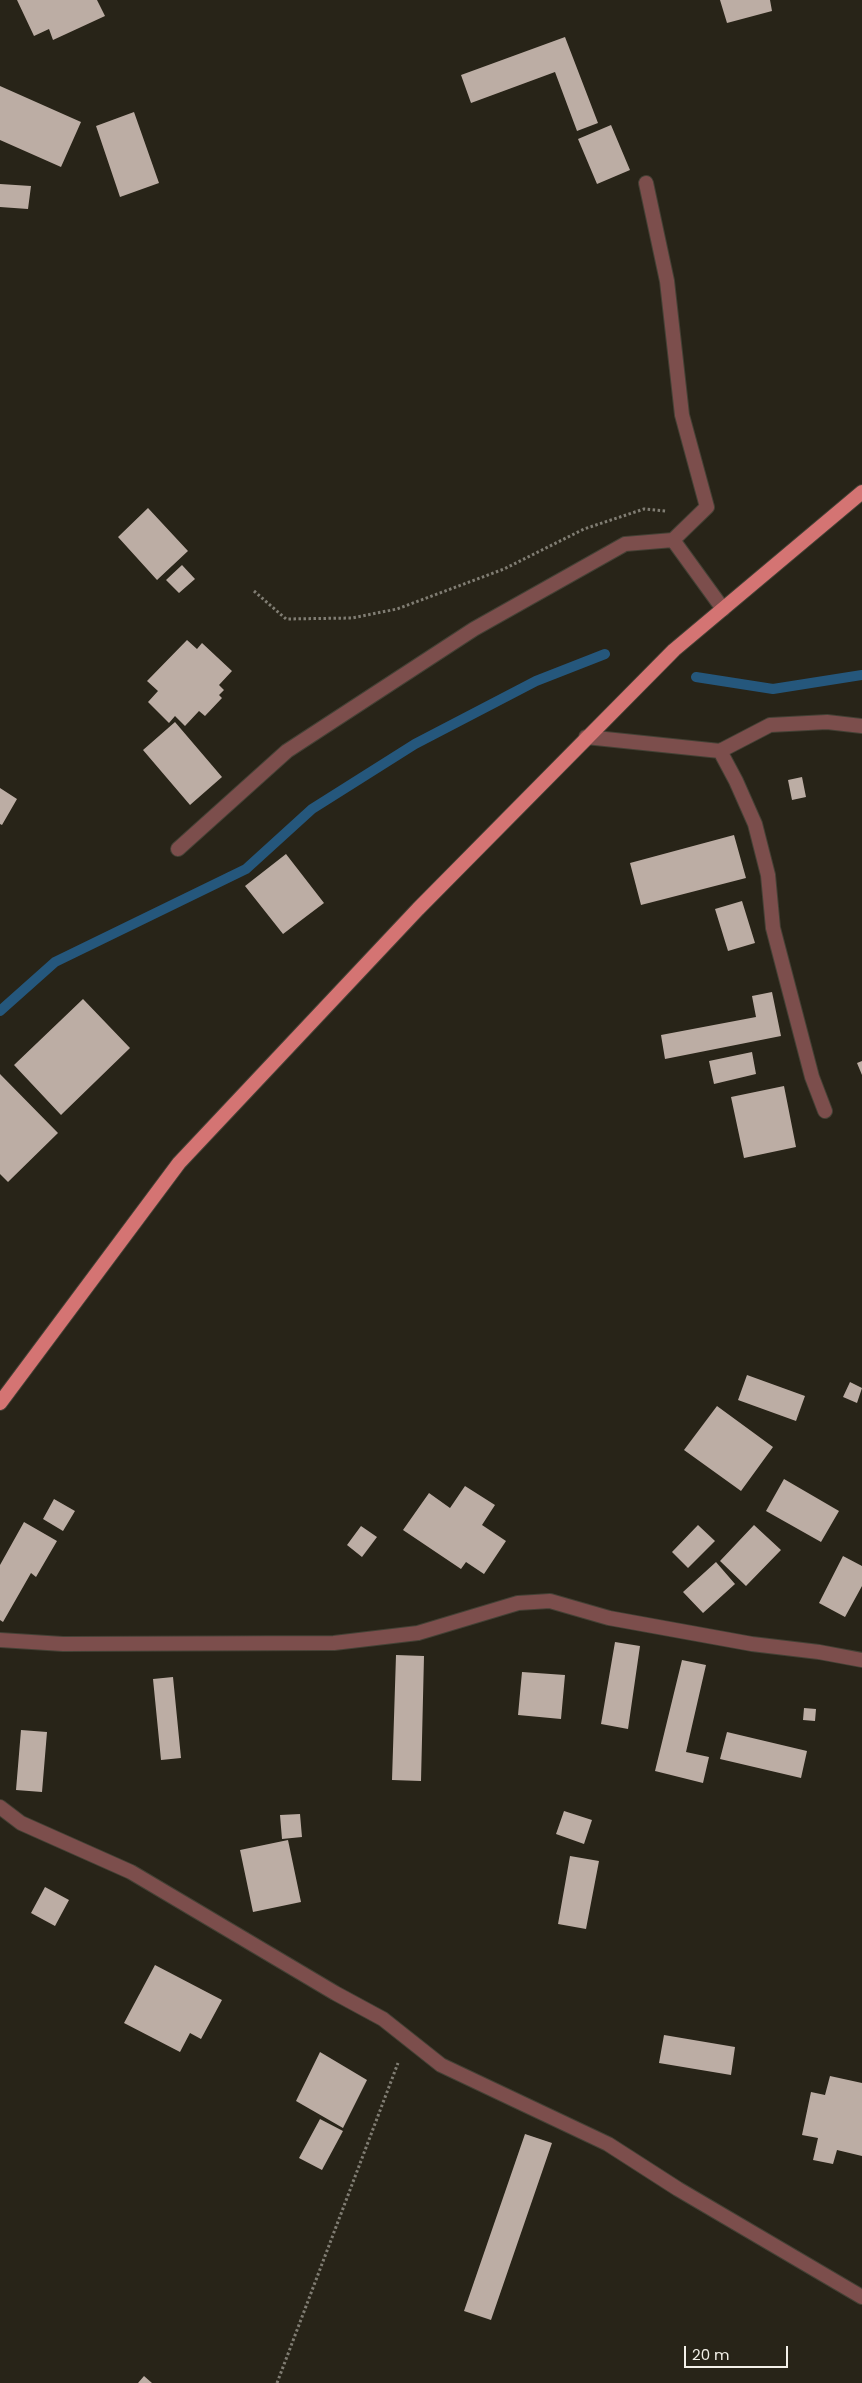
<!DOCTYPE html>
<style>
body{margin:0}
#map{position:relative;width:862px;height:2383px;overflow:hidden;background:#282418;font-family:Poppins,sans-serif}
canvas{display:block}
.scale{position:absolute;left:684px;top:2346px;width:104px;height:22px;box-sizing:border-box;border:2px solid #f3f0e8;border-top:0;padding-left:6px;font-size:15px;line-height:18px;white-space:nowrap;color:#f3f0e8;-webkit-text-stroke:4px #282418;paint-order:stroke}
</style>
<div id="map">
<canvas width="862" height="2383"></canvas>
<div class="scale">20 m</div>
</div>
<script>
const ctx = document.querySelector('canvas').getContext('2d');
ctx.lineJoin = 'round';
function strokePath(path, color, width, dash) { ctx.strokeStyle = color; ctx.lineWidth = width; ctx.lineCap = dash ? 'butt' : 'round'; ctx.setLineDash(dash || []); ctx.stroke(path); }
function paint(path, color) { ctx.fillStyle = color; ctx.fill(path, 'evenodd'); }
strokePath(new Path2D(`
 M 696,677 L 773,689 L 862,675
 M 0,1011 L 55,962 L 246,869 L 312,809 L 415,744 L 536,681 L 605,654`), '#25577c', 10);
paint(new Path2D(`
 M 17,0 L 97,0 L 105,16 L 53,40 L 49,29 L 34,36 Z
 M 720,0 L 770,0 L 772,11 L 727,23 Z
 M 565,37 L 598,123 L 577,131 L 555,72 L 471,103 L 461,75 Z
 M 0,86 L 81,122 L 61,167 L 0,140 Z
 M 134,112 L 159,183 L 120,197 L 96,126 Z
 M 611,125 L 630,170 L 597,184 L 578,139 Z
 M 0,184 L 31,186 L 28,209 L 0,207 Z
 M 148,508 L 188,551 L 157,580 L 118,537 Z
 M 182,565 L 195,579 L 179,593 L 166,580 Z
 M 187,640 L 197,649 L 202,643 L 232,671 L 219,685 L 224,690 L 219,695 L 222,698 L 205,716 L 199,711 L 185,726 L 175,716 L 169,723 L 148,702 L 158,691 L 147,681 Z
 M 175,722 L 222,777 L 190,805 L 143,750 Z
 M 802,777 L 806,797 L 792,800 L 788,780 Z
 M 0,788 L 17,799 L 2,825 L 0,824 Z
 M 734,835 L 746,878 L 641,905 L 630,863 Z
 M 286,854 L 324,903 L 283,934 L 245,886 Z
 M 742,901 L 755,943 L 728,951 L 715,909 Z
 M 772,992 L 781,1036 L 665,1059 L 661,1035 L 756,1017 L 752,996 Z
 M 83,999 L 130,1048 L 61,1115 L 14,1065 Z
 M 752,1052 L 756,1074 L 714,1084 L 709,1061 Z
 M 862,1061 L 862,1075 L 857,1063 Z
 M 0,1074 L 58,1133 L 8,1182 L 0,1174 Z
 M 784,1086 L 796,1147 L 744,1158 L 731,1097 Z
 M 747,1375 L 805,1396 L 796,1421 L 738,1400 Z
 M 850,1382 L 862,1388 L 857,1403 L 843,1397 Z
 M 717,1406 L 773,1447 L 741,1491 L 684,1450 Z
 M 784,1479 L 839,1511 L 821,1542 L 766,1511 Z
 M 465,1486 L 495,1505 L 482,1525 L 506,1541 L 484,1574 L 466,1562 L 461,1569 L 403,1530 L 429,1493 L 450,1508 Z
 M 54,1499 L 75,1511 L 63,1531 L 43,1519 Z
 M 24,1522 L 57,1541 L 36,1577 L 31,1573 L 3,1622 L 0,1620 L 0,1565 Z
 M 698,1525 L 715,1541 L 688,1568 L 672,1552 Z
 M 754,1525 L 781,1550 L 746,1586 L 720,1561 Z
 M 361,1526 L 377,1537 L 362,1557 L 347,1545 Z
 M 843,1556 L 862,1566 L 862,1586 L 845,1617 L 819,1603 Z
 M 716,1562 L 735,1584 L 703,1613 L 683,1592 Z
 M 615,1642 L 640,1646 L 628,1729 L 601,1724 Z
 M 396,1655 L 424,1656 L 421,1781 L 392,1780 Z
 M 682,1660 L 706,1665 L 686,1752 L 709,1757 L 703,1783 L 655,1771 Z
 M 522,1672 L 565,1675 L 561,1719 L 518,1715 Z
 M 173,1677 L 181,1758 L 161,1760 L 153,1679 Z
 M 804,1708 L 816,1709 L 815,1721 L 803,1720 Z
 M 21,1730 L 47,1732 L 42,1792 L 16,1790 Z
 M 727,1732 L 807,1751 L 801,1778 L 720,1759 Z
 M 564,1811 L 592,1820 L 584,1844 L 556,1834 Z
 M 300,1814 L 302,1837 L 282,1839 L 280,1815 Z
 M 288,1840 L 301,1902 L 253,1912 L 240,1850 Z
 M 570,1856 L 599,1861 L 586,1929 L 558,1924 Z
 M 45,1887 L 69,1900 L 55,1926 L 31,1913 Z
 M 155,1965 L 222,2000 L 201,2039 L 190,2033 L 180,2052 L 124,2023 Z
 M 664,2035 L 735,2047 L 731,2075 L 659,2063 Z
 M 320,2052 L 367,2080 L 343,2128 L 296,2101 Z
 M 830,2076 L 862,2083 L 862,2156 L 837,2150 L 833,2164 L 813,2160 L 818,2138 L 802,2135 L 811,2092 L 825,2095 Z
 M 320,2119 L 343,2131 L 322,2170 L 299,2158 Z
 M 525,2134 L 552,2143 L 491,2320 L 464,2311 Z
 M 144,2376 L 152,2383 L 138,2383 Z`), '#bcada4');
const service = new Path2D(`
 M 646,183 L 667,281 L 682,415 L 707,507 L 673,540
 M 178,849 L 287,751 L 474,629 L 625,544 L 673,540 L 723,609`);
const minor = new Path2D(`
 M 586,737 L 720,751 L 770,725 L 827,722 L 862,726
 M 720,751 L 736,781 L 755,824 L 768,875 L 773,928 L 812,1077 L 825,1111
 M 0,1640 L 63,1644 L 334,1643 L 418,1633 L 518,1603 L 550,1601 L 609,1618 L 752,1644 L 819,1652 L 862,1660
 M 0,1807 L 21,1823 L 131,1872 L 335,1993 L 383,2019 L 441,2065 L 608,2144 L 678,2189 L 862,2297`);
const primary = new Path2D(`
 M 0,1403 L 179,1163 L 418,909 L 674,650 L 862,492`);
strokePath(service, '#444135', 16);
strokePath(minor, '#444135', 16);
strokePath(primary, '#444135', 16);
strokePath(new Path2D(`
 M 254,591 L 286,619 L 352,618 L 397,609 L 504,569 L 584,529 L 644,509 L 666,511
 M 277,2383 L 398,2063`), '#807d73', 3, [2.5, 2.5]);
strokePath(service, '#7c4e4c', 14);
strokePath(minor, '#7c4e4c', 14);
strokePath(primary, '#d47473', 14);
</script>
